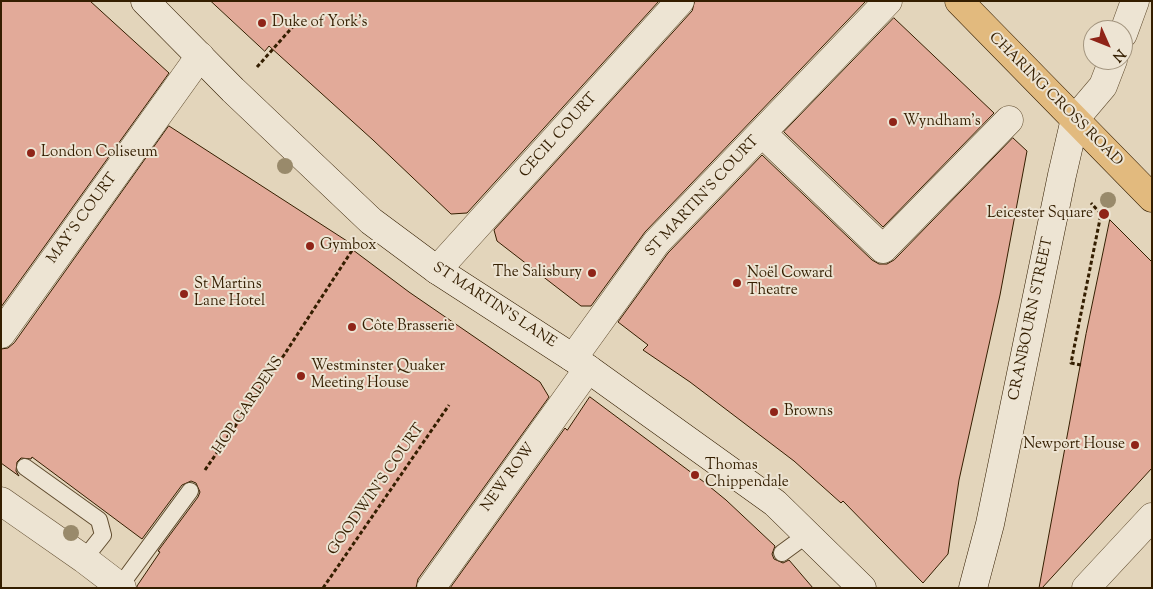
<!DOCTYPE html>
<meta charset="utf-8">
<style>
body{margin:0}
#map{position:relative;width:1153px;height:589px;overflow:hidden;background:#e3d5bb;font-family:"Sorts Mill Goudy",serif}
canvas{display:block}
.frame{position:absolute;inset:0;border:2px solid #341e00;pointer-events:none}
.north{position:absolute;left:1083px;top:20px;width:50px;height:50px;box-sizing:border-box;background:#ede4d3;border:1px solid #a3957f;border-radius:50%;rotate:134deg;font-size:14px;font-weight:700;line-height:20px;text-align:center;color:#341e00}
.north::after{content:'';display:block;margin:auto;width:18px;height:22px;background:#8f2418;clip-path:polygon(50% 0,100% 100%,50% 72%,0 100%)}
</style>
<div id="map">
<canvas width="1153" height="589"></canvas>
<div class="frame"></div>
<div class="north">N</div>
</div>
<script>
const ctx = document.querySelector('canvas').getContext('2d');
ctx.lineJoin = 'round';
function paint(path, color) { ctx.fillStyle = color; ctx.fill(path, 'evenodd'); }
function strokePath(path, color, width, dash) { ctx.strokeStyle = color; ctx.lineWidth = width; ctx.lineCap = dash ? 'butt' : 'round'; ctx.setLineDash(dash || []); ctx.stroke(path); }
function drawText(font, color, halo, rows, align = 'center') {
  ctx.font = font + ' "Sorts Mill Goudy",serif'; ctx.lineWidth = 4; ctx.setLineDash([]); ctx.textBaseline = 'middle'; ctx.strokeStyle = halo; ctx.fillStyle = color; for (const [text, x, y, turn = 0] of rows) {
    ctx.save(); ctx.translate(x, y); ctx.rotate((+turn || 0) * Math.PI / 180); ctx.textAlign = isNaN(turn) ? turn : align; if (halo) ctx.strokeText(text, 0, 0); ctx.fillText(text, 0, 0); ctx.restore();
  }
}
const building = new Path2D(`
 M 1,1 L 90,1 L 169,73 L 1,307 Z
 M 211,1 L 659,1 L 467,213 L 451,214 L 373,140 L 269,46 L 265,51 Z
 M 695,1 L 866,1 L 645,232 L 591,306 L 581,306 L 497,241 L 494,230 L 692,11 Z
 M 894,18 L 994,113 L 883,227 L 784,132 Z
 M 169,126 L 347,241 L 345,244 L 409,292 L 540,382 L 549,397 L 418,579 L 416,588 L 137,588 L 137,586 L 160,552 L 158,551 L 198,497 L 200,492 L 196,483 L 191,481 L 182,485 L 142,539 L 32,457 L 31,459 L 21,458 L 17,462 L 16,471 L 19,476 L 1,463 L 1,349 L 8,348 L 14,343 Z
 M 1013,138 L 1027,151 L 1000,295 L 959,480 L 948,554 L 923,583 L 843,501 L 841,503 L 794,461 L 690,382 L 643,350 L 648,345 L 618,322 L 668,253 L 762,155 L 872,260 L 879,264 L 887,264 L 894,260 Z
 M 1110,220 L 1152,262 L 1152,468 L 1042,588 L 1039,588 L 1086,334 Z
 M 590,397 L 704,482 L 726,500 L 775,546 L 772,554 L 774,559 L 783,563 L 789,560 L 813,588 L 450,588 L 565,428 L 567,430 Z`);
paint(building, '#e2aa99');
strokePath(building, '#341e00', 1);
const lane = new Path2D(`
 M 25,467 L 99,520 L 103,535 L 84,559
 M 782,553 L 808,534
 M 120,586 L 190,491`);
const street = new Path2D(`
 M 1123,34 L 1135,1
 M 1075,119 L 1103,86 L 1113,60
 M 762,133 L 883,249 L 1009,120
 M 437,270 L 680,1
 M 1,334 L 200,56
 M 573,358 L 656,243 L 888,1
 M 1,501 L 84,559 L 122,588
 M 431,588 L 588,369
 M 1086,588 L 1152,517`);
const secondary = new Path2D(`
 M 145,1 L 233,90 L 371,221 L 437,270 L 573,358 L 775,503 L 862,588
 M 973,588 L 990,524 L 1062,175 L 1075,119`);
const primary = new Path2D(`
 M 959,1 L 1152,198`);
strokePath(lane, '#604c2f', 18);
strokePath(street, '#604c2f', 29);
strokePath(secondary, '#341e00', 29);
strokePath(primary, '#341e00', 29);
strokePath(new Path2D(`
 M 257,67 L 297,22
 M 1081,365 L 1071,363 L 1101,214 L 1091,203
 M 205,470 L 284,355 L 353,249
 M 323,588 L 449,405`), '#341e00', 3, [4, 2.5]);
strokePath(lane, '#ede4d3', 16);
strokePath(street, '#ede4d3', 28);
strokePath(secondary, '#ede4d3', 28);
strokePath(primary, '#e2ba7e', 28);
ctx.fillStyle = '#998a6b';
for (const [x, y] of [
 [285,166],
 [1108,200],
 [71,533]
]) { ctx.beginPath(); ctx.arc(x, y, 8, 0, 2 * Math.PI); ctx.fill(); }
for (const [x, y, r, color] of [
 [262,23,5,"#8f2418"],
 [893,122,5,"#8f2418"],
 [31,153,5,"#8f2418"],
 [1104,214,6,"#8f2418"],
 [310,246,5,"#8f2418"],
 [592,273,5,"#8f2418"],
 [737,283,5,"#8f2418"],
 [184,294,5,"#8f2418"],
 [352,327,5,"#8f2418"],
 [301,376,5,"#8f2418"],
 [774,412,5,"#8f2418"],
 [1135,445,5,"#8f2418"],
 [695,475,5,"#8f2418"]
]) { const dot = new Path2D(); dot.arc(x, y, r, 0, 2 * Math.PI); ctx.fillStyle = color; ctx.fill(dot); strokePath(dot, '#ede4d3', 2); }
drawText('15px', '#341e00', '#ede4d3', [
 ["Duke of York's",272,23],
 ["Wyndham's",903,122],
 ["London Coliseum",41,153],
 ["Leicester Square",1093,214,"right"],
 ["Gymbox",320,246],
 ["The Salisbury",582,273,"right"],
 ["Noël Coward",747,274],
 ["Theatre",747,291],
 ["St Martins",194,285],
 ["Lane Hotel",194,302],
 ["Côte Brasserie",362,327],
 ["Westminster Quaker",311,367],
 ["Meeting House",311,384],
 ["Browns",784,412],
 ["Newport House",1125,445,"right"],
 ["Thomas",705,466],
 ["Chippendale",705,483]
], 'left');
drawText('15px', '#341e00', '#ede4d3', [
 ["CHARING CROSS ROAD",1055,100,45],
 ["CECIL COURT",559,136,-48],
 ["ST MARTIN'S COURT",703,197,-47],
 ["MAY'S COURT",83,219,-54],
 ["ST MARTIN'S LANE",494,306,33],
 ["CRANBOURN STREET",1032,319,-78],
 ["HOP GARDENS",249,406,-56],
 ["NEW ROW",509,478,-54],
 ["GOODWIN'S COURT",377,490,-55]
]);
</script>
